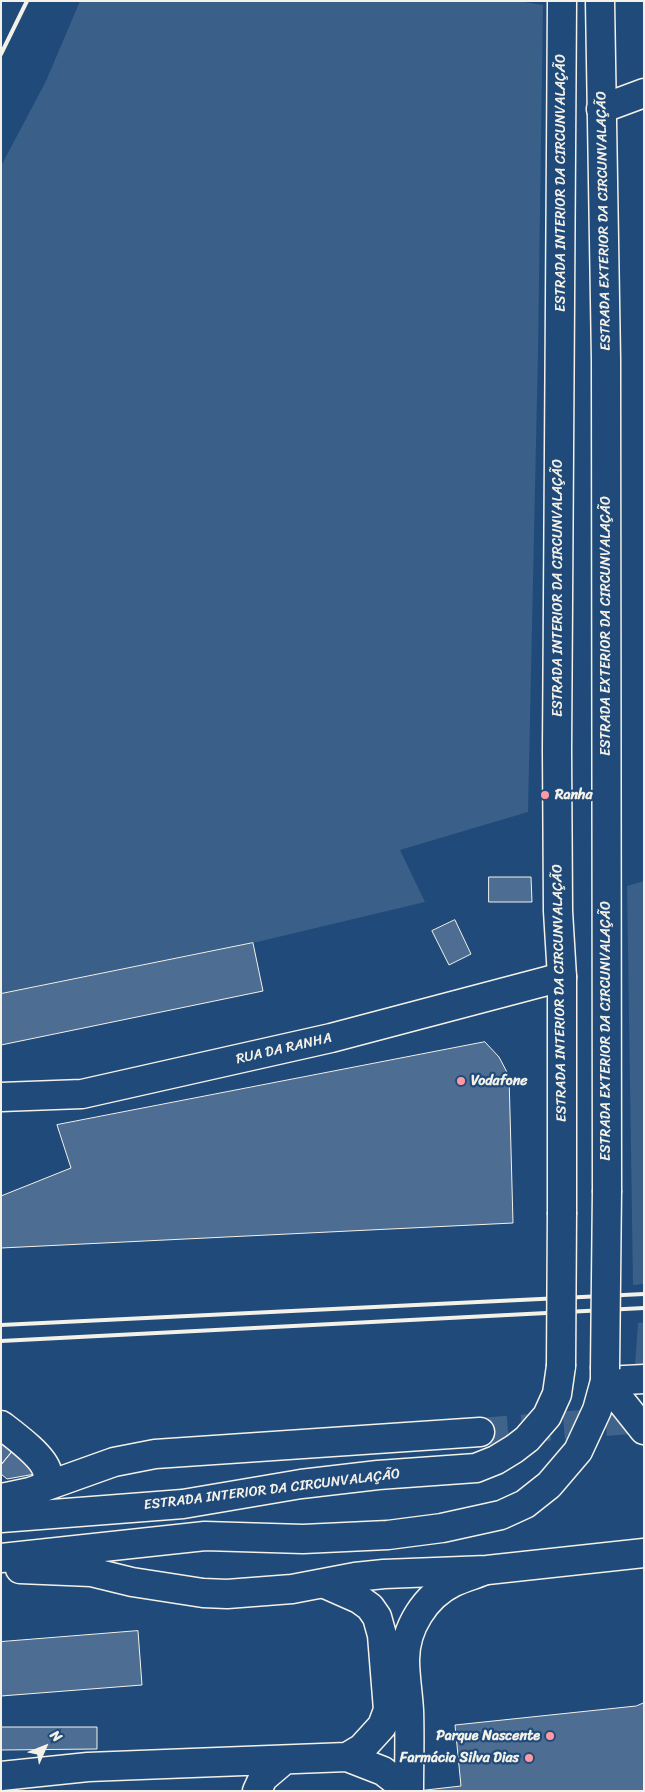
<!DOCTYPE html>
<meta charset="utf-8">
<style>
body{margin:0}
#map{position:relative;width:645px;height:1792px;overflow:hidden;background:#1f4a7a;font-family:Sriracha,sans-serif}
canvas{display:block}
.frame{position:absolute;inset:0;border:2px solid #f4f1e8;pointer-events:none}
.north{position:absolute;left:20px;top:1722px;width:50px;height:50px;-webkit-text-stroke:4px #1f4a7a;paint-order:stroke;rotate:46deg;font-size:14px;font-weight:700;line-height:20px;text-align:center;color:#f4f1e8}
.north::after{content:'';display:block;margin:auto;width:18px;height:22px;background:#f4f1e8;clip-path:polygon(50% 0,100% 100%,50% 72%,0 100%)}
</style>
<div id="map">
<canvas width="645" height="1792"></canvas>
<div class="frame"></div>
<div class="north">N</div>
</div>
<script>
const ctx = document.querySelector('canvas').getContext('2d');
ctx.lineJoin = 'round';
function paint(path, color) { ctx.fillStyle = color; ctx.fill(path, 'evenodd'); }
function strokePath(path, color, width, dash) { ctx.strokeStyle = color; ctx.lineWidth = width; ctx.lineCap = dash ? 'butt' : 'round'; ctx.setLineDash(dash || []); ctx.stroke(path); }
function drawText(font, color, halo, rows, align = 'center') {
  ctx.font = font + ' Sriracha,sans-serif'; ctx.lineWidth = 4.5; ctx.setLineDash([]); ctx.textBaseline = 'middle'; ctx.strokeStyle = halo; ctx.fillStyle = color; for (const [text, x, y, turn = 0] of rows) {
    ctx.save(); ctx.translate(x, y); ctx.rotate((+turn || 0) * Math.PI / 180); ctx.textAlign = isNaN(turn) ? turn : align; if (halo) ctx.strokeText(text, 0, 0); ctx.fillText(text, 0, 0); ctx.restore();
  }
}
paint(new Path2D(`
 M 80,1 L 518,1 L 543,5 L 538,351 L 528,812 L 400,850 L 425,902 L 253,943 L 1,994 L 1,166 L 46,81 Z
 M 644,881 L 644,1284 L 633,1285 L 627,886 Z
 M 644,1322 L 644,1365 L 635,1365 L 638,1323 Z`), '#3a5f88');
const building = new Path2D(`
 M 489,877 L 531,877 L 532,902 L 489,902 Z
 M 455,920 L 471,954 L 449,965 L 432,931 Z
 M 253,943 L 263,991 L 1,1045 L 1,994 Z
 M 485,1042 L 499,1057 L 509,1076 L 513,1223 L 1,1248 L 1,1196 L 71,1168 L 57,1125 Z
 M 1,1436 L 15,1448 L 1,1465 Z
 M 15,1448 L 35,1474 L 7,1479 L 1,1474 L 1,1465 Z
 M 138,1631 L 142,1685 L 1,1696 L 1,1642 Z
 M 644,1703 L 644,1791 L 417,1791 L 461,1786 L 455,1725 L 636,1706 Z
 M 1,1727 L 97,1727 L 97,1749 L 1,1750 Z`);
paint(building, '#4d6e92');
strokePath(building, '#f4f1e8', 1);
strokePath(new Path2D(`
 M 480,1432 L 644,1419`), '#3f638a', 28, [28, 14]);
const minor = new Path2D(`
 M 601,109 L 644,93
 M 1,1097 L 82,1094 L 331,1038 L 562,977
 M 605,1381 L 644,1379
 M 1,1425 C 14,1435 43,1456 47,1471 C 49,1477 46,1482 44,1487
 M 325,1584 L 359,1599 L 370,1607 L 377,1617 L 382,1635 L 388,1710 L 382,1726 L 362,1748 L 347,1757
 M 1,1776 L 88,1767 L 347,1757 L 383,1771 L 409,1791
 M 257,1791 L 263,1778 L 283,1761
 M 409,1791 C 409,1764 410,1737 409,1710 C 408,1693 405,1676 405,1660 C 405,1628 425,1596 454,1582 C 463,1578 473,1575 483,1571`);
const major = new Path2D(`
 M 562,1 L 557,750 L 558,911 L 562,977 L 562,1212
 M 600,1 L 606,360 L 607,1190
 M 605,1381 L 644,1430
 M 1,1498 L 30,1492 L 114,1462 L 155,1454 L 480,1432
 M 1,1518 L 183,1504 L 301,1484 L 378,1475 L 476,1468 L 496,1460 L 514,1449 L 527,1439 L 547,1416 L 557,1394 L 561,1366
 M 1,1558 L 205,1536 L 303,1539 L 388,1535 L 442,1528 L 501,1515 L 525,1504 L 549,1485 L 578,1451 L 597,1410 L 605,1381 L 605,1369
 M 20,1569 L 91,1572 L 132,1582 L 203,1593 L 227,1594 L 292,1589 L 355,1577 L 384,1574 L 487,1570 L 644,1553`);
strokePath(minor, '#f4f1e8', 31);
strokePath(major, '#f4f1e8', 31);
strokePath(minor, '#1f4a7a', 28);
strokePath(major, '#1f4a7a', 28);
strokePath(new Path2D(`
 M 1,54 L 27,1
 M 1,1325 L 644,1294
 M 1,1341 L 644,1308`), '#f4f1e8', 4);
const majorBridge = new Path2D(`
 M 561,1366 L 562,1212
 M 605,1369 L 607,1190`);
strokePath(majorBridge, '#f4f1e8', 31, []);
strokePath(majorBridge, '#1f4a7a', 28);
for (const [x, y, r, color] of [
 [545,795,5,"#ff9aa2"],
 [461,1081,5,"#ff9aa2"],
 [550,1736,5,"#ff9aa2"],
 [529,1758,5,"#ff9aa2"]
]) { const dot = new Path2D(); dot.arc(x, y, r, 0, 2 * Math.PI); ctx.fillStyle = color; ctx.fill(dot); strokePath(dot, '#1f4a7a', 2); }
drawText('14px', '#f4f1e8', '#1f4a7a', [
 ["ESTRADA INTERIOR DA CIRCUNVALAÇÃO",561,183,-90],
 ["ESTRADA EXTERIOR DA CIRCUNVALAÇÃO",604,221,-91],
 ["ESTRADA INTERIOR DA CIRCUNVALAÇÃO",558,588,-90],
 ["ESTRADA EXTERIOR DA CIRCUNVALAÇÃO",606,626,-90],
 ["ESTRADA INTERIOR DA CIRCUNVALAÇÃO",560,993,-91],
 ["ESTRADA EXTERIOR DA CIRCUNVALAÇÃO",606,1031,-90],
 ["RUA DA RANHA",284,1049,-13],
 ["ESTRADA INTERIOR DA CIRCUNVALAÇÃO",272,1490,-7]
]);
drawText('bold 14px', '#f4f1e8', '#1f4a7a', [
 ["Ranha",555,795],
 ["Vodafone",471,1081],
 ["Parque Nascente",540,1736,"right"],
 ["Farmácia Silva Dias",519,1758,"right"]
], 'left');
</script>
